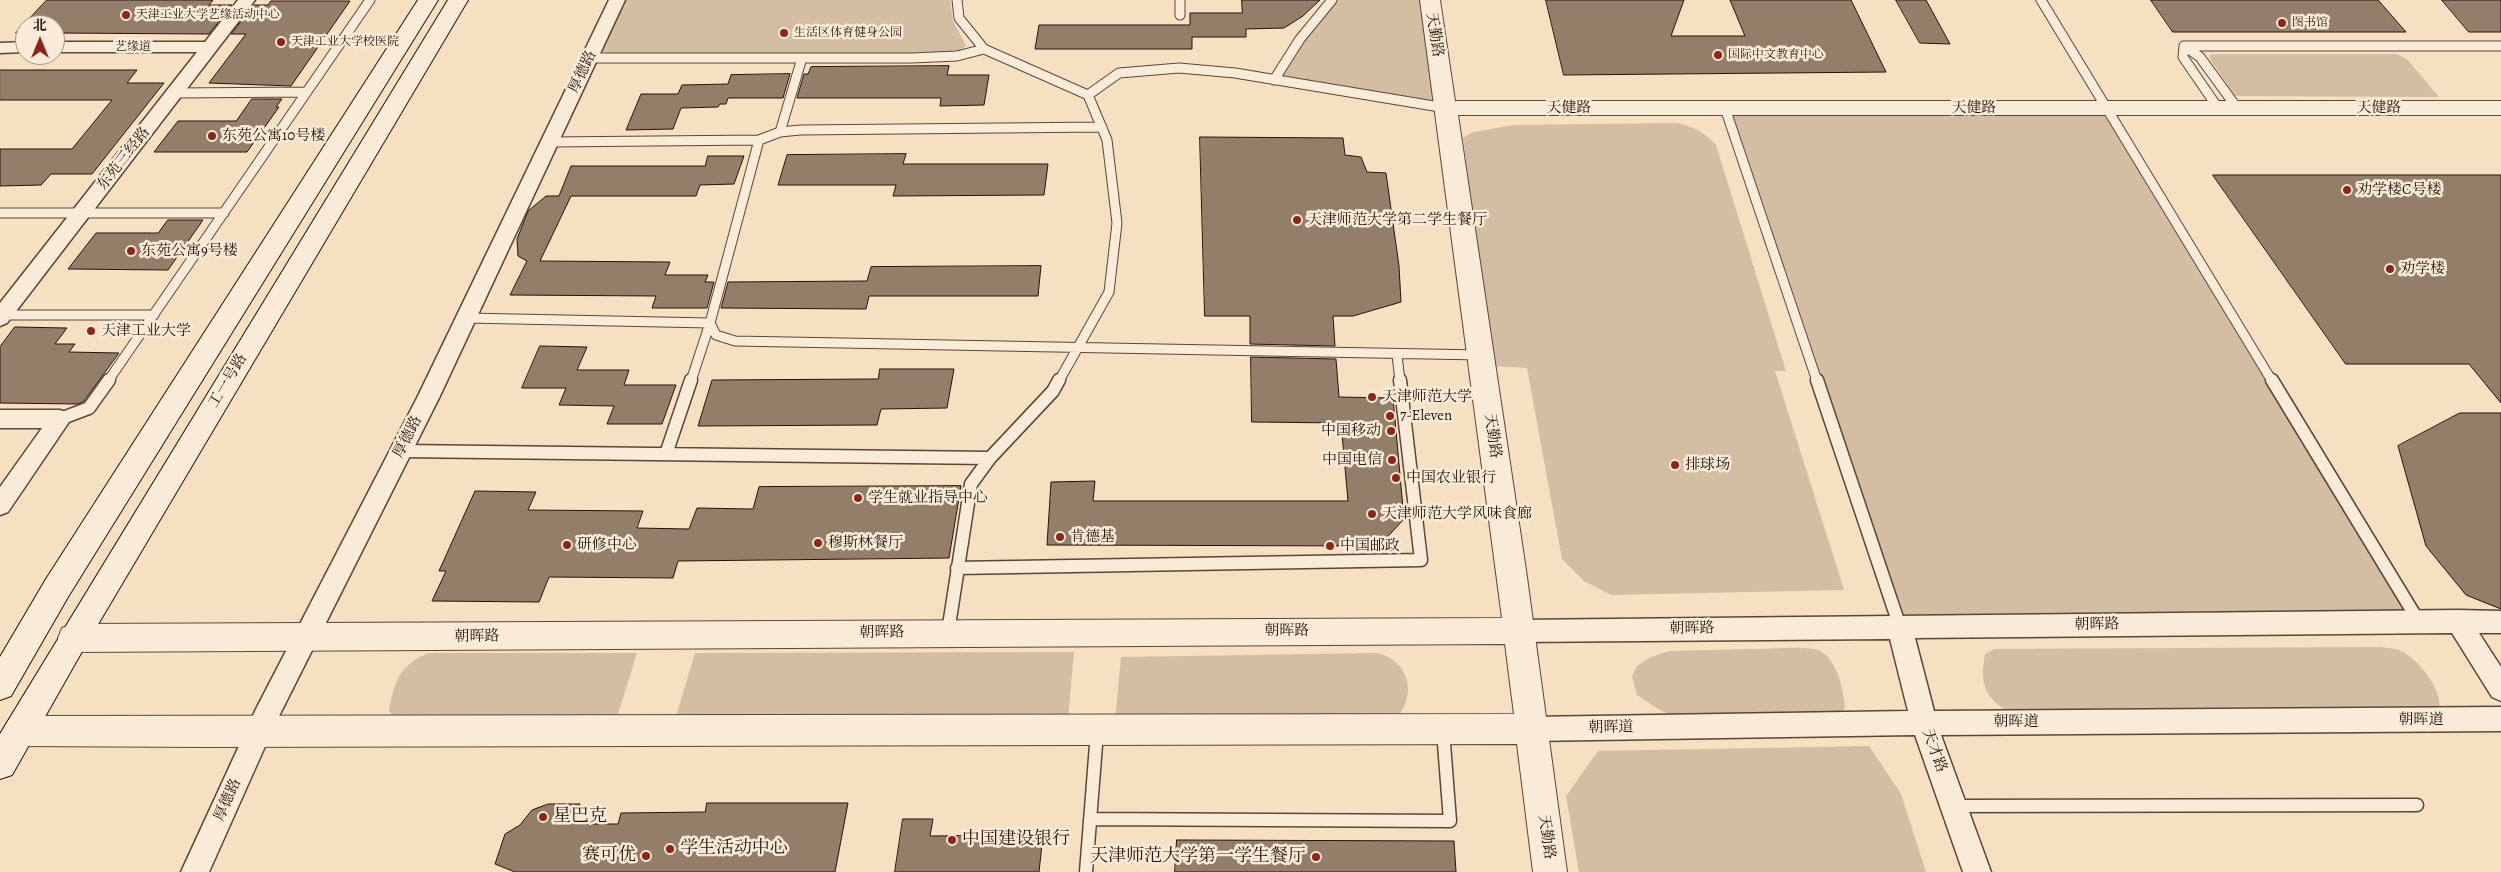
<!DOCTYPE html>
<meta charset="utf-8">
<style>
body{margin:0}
#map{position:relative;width:2501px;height:872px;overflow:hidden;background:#f6e0c2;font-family:Alegreya,"Noto Serif SC",serif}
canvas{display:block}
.north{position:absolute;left:15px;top:15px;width:50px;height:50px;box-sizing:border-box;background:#f9ebd7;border:1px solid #a59585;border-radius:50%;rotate:0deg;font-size:14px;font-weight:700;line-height:20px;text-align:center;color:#28130a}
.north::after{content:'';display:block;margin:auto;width:18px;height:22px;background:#8f2418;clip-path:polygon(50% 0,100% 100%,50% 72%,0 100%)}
</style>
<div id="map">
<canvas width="2501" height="872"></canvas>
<div class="north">北</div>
</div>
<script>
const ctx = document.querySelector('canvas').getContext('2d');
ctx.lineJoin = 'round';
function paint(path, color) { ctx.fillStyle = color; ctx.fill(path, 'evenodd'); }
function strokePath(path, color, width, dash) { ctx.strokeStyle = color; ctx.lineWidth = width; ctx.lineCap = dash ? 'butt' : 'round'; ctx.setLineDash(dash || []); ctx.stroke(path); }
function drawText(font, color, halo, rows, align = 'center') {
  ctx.font = font + ' Alegreya,"Noto Serif SC",serif'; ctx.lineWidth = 5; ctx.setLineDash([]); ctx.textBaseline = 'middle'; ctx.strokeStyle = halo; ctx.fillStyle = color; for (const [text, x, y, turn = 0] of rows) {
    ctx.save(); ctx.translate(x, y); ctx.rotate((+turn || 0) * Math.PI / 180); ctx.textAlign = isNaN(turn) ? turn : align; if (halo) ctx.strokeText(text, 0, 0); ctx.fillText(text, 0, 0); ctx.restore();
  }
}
paint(new Path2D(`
 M 624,0 L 950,0 L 953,21 L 966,46 L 960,50 L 939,54 L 614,55 L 603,52 L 601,47 Z
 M 1332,0 L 1430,0 L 1446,108 L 1274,80 Z
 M 2216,54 L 2396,54 L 2407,59 L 2439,97 L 2235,96 L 2210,59 L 2210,55 Z
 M 1725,108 L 2106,108 L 2419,622 L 1900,627 Z
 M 1677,123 C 1693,127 1705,132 1716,145 L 1786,371 L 1775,371 L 1844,590 L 1611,595 L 1584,581 L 1562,559 L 1527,368 L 1493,366 L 1463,138 L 1473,132 L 1514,125 Z
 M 2368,647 C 2379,647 2393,647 2403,652 C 2420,661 2444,692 2439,712 L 2009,712 C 1983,697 1980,682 1985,654 L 1994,649 Z
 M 1752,649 C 1772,649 1795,646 1814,649 C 1836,653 1844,690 1845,708 L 1834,719 L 1681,721 L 1655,707 L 1637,695 L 1632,676 L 1637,666 L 1651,657 L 1669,651 Z
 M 1074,652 L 1068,720 L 675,720 L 695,653 Z
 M 429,653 L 637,653 L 615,724 L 399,723 L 389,711 C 394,682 400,664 429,653 Z
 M 1378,653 C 1407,661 1417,691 1399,715 L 1115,720 L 1121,657 Z
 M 1869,746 L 1901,794 L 1926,872 L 1579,872 L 1566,796 L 1598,751 Z`), '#d3bda3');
const building = new Path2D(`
 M 47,0 L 213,0 L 209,5 L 232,5 L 209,34 L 55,33 L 55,25 L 25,25 L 25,33 L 16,33 Z
 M 1242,0 L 1320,0 L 1303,16 L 1284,28 L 1246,29 L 1246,37 L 1192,37 L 1192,49 L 1035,49 L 1039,25 L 1190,25 L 1190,13 L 1242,13 Z
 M 1546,0 L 1684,0 L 1671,36 L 1745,36 L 1730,0 L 1851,0 L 1886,72 L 1564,75 Z
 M 1896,0 L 1926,0 L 1950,44 L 1920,43 Z
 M 2151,0 L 2378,0 L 2406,32 L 2173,32 Z
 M 2442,0 L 2501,0 L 2501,32 L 2469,32 Z
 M 271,1 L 350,1 L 291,86 L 209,83 L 246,34 L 231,34 L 254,5 L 268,5 Z
 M 949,66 L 947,75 L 989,75 L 984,105 L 940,106 L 941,98 L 797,98 L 804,74 L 808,74 L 811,67 Z
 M 0,70 L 137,70 L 127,83 L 164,83 L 92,174 L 51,174 L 41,185 L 0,186 L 0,149 L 72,149 L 112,100 L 0,100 Z
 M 790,74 L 783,98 L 728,98 L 726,104 L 720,104 L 718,107 L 681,108 L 673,129 L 626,130 L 641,94 L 678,94 L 682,85 L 728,84 L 731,75 Z
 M 252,99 L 282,99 L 276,107 L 279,107 L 247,152 L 154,152 L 178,121 L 236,121 Z
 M 1200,137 L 1343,138 L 1345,155 L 1361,157 L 1367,172 L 1386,173 L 1399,266 L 1401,302 L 1353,316 L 1333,316 L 1335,346 L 1250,344 L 1250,316 L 1205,316 Z
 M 906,154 L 903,164 L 1048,164 L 1044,195 L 893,196 L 896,185 L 778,185 L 787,155 Z
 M 708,156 L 744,156 L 734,184 L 700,185 L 696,196 L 571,196 L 540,261 L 670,262 L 665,275 L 708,275 L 705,282 L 714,282 L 707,308 L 652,308 L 656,296 L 510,295 L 527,261 L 518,256 L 517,239 L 528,211 L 546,196 L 559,196 L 571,166 L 705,166 Z
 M 2213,175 L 2501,175 L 2501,403 L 2469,364 L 2346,364 Z
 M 168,220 L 203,220 L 168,270 L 68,269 L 96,233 L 158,233 Z
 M 1041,266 L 1038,296 L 869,296 L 866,309 L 721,308 L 728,282 L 867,281 L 871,267 Z
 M 15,327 L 67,328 L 55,344 L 75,344 L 69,352 L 119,353 L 84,401 L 78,404 L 0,403 L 0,347 Z
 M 540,346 L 587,347 L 577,370 L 629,370 L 624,385 L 676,385 L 662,424 L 607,424 L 614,406 L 559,405 L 566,388 L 522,388 Z
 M 1251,357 L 1336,359 L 1339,397 L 1393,398 L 1404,519 L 1379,546 L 1047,545 L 1051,482 L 1095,481 L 1093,501 L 1348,501 L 1341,423 L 1252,422 Z
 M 880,369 L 954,369 L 947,408 L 881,409 L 877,425 L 698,426 L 712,380 L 878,379 Z
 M 2460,413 L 2501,413 L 2501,609 L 2466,595 L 2426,546 L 2398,446 Z
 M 961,486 L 949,558 L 678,561 L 673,578 L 549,577 L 539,602 L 432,601 L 446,571 L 439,571 L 475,491 L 536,492 L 528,510 L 643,511 L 637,528 L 689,529 L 697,508 L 753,509 L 759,487 Z
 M 707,803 L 848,803 L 835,872 L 515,872 L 495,864 L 505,834 L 520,825 L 532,810 L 548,804 L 580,804 L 574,824 L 618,824 L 621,813 L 705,812 Z
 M 903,819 L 933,819 L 930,836 L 1043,835 L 1039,872 L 895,872 Z
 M 1177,840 L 1454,841 L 1456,872 L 1175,872 Z`);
paint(building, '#937e6a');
strokePath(building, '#28130a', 1);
const serviceFar1 = new Path2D(`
 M 957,0 L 959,18 L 984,49 L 1088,95 L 1107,140 L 1117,223 L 1109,292 L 1059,381
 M 1180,0 L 1180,15
 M 2041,0 L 2272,381
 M 2184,46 L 2200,57 L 2237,108
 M 590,58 L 912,58 L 957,56 L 984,49
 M 1274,80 L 1300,39 L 1332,0
 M 175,93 L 307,92
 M 1088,95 L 1119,73 L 1179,68 L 1235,73 L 1446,108
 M 1725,108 L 1817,381
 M 2218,108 L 2183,57 L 2184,46 L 2501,46
 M 780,132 L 802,58
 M 759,140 L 780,132 L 800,130 L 1102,127
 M 550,142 L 759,140 L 710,323 L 716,335 L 735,341 L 1481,355
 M 0,213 L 224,213
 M 2,315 L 154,315
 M 466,318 L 710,323 L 691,381
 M 1397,355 L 1400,381
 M 108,381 L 370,0`);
const service = new Path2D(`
 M 1817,380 L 1900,627
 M 2272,380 L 2419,622
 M 60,419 L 89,408 L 109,380
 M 401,451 L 990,458
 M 666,454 L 691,380
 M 957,568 L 1421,560 L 1400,380
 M 948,632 L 971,484 L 990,458 L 1053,391 L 1059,380
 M 1954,806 L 2417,805
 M 1090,819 L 1450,821 L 1443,731
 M 1086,872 L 1097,732`);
const minor = new Path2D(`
 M 238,0 L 255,0 L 7,323 L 0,326 L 0,303 L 197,52 L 55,52 L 55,42 L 205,42 Z
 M 609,0 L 625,0 L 439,398 L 275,724 L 209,872 L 181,872 L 256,709 L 417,398 Z
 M 25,42 L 25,52 L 0,53 L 0,43 Z
 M 0,410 L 60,410 L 68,413 L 71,419 L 8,512 L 0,515 L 0,487 L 42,428 L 0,428 Z
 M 2458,610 L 2501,611 L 2501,633 L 2479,633 L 2501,667 L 2501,701 L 2492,697 L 2452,633 L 1915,638 L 1934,711 L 2501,707 L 2501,731 L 1941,735 L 1991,872 L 1963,872 L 1915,735 L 1531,741 L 1522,738 L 1518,729 L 1522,720 L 1531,717 L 1908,711 L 1890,639 L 1518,642 L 1509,639 L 1505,631 L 1509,623 L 1518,620 Z`);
const tertiary = new Path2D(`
 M 1420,0 L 1440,0 L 1455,101 L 2501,101 L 2501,115 L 1458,115 L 1526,570 L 1567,872 L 1533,872 L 1517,744 L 208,747 L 19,746 L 8,741 L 3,731 L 8,721 L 19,716 L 1514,714 L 1505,644 L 73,652 L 62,648 L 58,638 L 62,628 L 73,624 L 1502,618 Z`);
const secondary = new Path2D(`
 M 418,0 L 438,0 L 68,597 L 11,696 L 0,700 L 0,657 L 46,579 Z
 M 448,0 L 468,0 L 84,648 L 12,775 L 0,779 L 0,734 Z`);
strokePath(serviceFar1, '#5c4638', 11);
strokePath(service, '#5c4638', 15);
strokePath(minor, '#5c4638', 3);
strokePath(tertiary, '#5c4638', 2);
strokePath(secondary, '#28130a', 2);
strokePath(serviceFar1, '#f9ebd7', 9);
strokePath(service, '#f9ebd7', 12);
paint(minor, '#f9ebd7');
paint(tertiary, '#f9ebd7');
paint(secondary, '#f9ebd7');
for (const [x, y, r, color] of [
 [126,15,5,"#8f2418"],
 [2282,23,5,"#8f2418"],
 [784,33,5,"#8f2418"],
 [281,42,5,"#8f2418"],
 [1718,55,5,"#8f2418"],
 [212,136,5,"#8f2418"],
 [2347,190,5,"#8f2418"],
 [1297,220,5,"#8f2418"],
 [131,251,5,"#8f2418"],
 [2390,269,5,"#8f2418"],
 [91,331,5,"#8f2418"],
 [1372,397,5,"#8f2418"],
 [1390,416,5,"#8f2418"],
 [1391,431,5,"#8f2418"],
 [1392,460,5,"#8f2418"],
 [1675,465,5,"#8f2418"],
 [1396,478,5,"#8f2418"],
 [858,498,5,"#8f2418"],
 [1372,514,5,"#8f2418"],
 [1060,537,5,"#8f2418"],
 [818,543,5,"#8f2418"],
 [567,545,5,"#8f2418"],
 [1330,546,5,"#8f2418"],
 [543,817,5,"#8f2418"],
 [952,840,5,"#8f2418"],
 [670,849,5,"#8f2418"],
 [646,856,5,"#8f2418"],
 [1316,857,5,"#8f2418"]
]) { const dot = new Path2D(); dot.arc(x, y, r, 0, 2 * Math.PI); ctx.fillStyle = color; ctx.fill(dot); strokePath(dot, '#f9ebd7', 2); }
drawText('12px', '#28130a', '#f9ebd7', [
 ["天津工业大学艺缘活动中心",136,15],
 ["图书馆",2292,23],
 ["生活区体育健身公园",794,33],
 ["天津工业大学校医院",291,42],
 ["国际中文教育中心",1728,55]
], 'left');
drawText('12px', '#28130a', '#f9ebd7', [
 ["艺缘道",133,47]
]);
drawText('15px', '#28130a', '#f9ebd7', [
 ["天勤路",1434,35,81],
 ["厚德路",583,72,-65],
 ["天健路",1569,108],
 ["天健路",1974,108],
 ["天健路",2379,108],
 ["东苑三经路",124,159,-52],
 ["工一号路",228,381,-59],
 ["天勤路",1492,436,82],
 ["厚德路",408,437,-63],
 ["朝晖路",2097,625,-1],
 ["朝晖路",1692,629,-1],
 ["朝晖路",1287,631],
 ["朝晖路",882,633,-1],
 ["朝晖路",477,637,-1],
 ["朝晖道",2421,720],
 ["朝晖道",2016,722],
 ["朝晖道",1611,728,-1],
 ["天才路",1934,751,70],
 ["厚德路",228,800,-66],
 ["天勤路",1546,837,82]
]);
drawText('15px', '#28130a', '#f9ebd7', [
 ["东苑公寓10号楼",222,136],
 ["劝学楼C号楼",2357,190],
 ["天津师范大学第二学生餐厅",1307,220],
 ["东苑公寓9号楼",141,251],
 ["劝学楼",2400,269],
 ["天津工业大学",101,331],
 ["天津师范大学",1382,397],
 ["7-Eleven",1400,416],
 ["中国移动",1381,431,"right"],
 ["中国电信",1382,460,"right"],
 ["排球场",1685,465],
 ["中国农业银行",1406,478],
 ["学生就业指导中心",868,498],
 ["天津师范大学风味食廊",1382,514],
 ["肯德基",1070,537],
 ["穆斯林餐厅",828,543],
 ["研修中心",577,545],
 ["中国邮政",1340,546]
], 'left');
drawText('18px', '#28130a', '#f9ebd7', [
 ["星巴克",553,817],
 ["中国建设银行",962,840],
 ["学生活动中心",680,849],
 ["赛可优",636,856,"right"],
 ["天津师范大学第一学生餐厅",1306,857,"right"]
], 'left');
</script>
